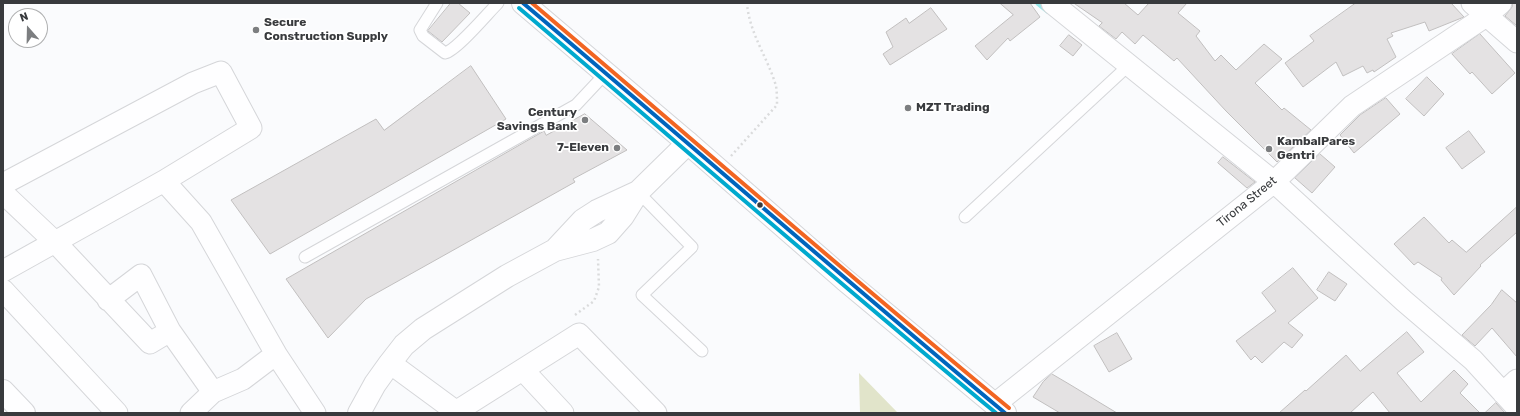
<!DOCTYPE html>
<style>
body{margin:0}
#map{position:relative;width:1520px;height:416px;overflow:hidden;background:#fafbfd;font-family:Rubik,sans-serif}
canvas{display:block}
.frame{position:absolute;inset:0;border:4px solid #383a3d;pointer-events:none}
.north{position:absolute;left:8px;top:8px;width:40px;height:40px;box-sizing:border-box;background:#fff;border:1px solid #afb0b1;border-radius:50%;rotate:340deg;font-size:11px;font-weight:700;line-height:16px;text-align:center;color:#383a3d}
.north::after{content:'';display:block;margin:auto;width:14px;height:18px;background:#7c7e80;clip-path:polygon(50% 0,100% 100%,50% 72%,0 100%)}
</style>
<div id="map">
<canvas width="1520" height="416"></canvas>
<div class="frame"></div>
<div class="north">N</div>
</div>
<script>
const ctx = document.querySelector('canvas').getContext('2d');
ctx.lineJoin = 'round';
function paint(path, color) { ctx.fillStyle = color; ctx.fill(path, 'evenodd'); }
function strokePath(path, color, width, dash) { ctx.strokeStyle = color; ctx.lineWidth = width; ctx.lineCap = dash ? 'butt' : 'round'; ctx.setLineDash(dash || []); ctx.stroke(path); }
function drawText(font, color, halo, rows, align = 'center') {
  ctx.font = font + ' Rubik,sans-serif'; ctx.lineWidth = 3.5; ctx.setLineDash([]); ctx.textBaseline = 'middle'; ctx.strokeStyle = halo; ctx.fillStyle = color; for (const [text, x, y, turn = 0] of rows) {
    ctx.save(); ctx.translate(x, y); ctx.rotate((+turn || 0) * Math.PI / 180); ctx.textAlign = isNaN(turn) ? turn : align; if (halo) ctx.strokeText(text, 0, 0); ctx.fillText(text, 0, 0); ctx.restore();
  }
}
paint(new Path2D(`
 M 859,373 L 898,413 L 860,413 Z`), '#e1e4ca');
strokePath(new Path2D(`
 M 1038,3 L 1048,11`), '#97e7e9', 5.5);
const building = new Path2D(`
 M 451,3 L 458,3 L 470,13 L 442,42 L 428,31 Z
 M 1000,3 L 1030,3 L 1040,17 L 1010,41 L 1008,38 L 987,60 L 975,46 L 1013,15 Z
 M 1074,3 L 1124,3 L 1138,15 L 1149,3 L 1187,3 L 1178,13 L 1200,31 L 1196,36 L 1215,61 L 1221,55 L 1236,70 L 1264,44 L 1282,59 L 1255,83 L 1282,110 L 1284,108 L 1311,130 L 1277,162 L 1226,111 L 1177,58 L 1174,61 L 1143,35 L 1135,44 L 1122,32 L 1116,39 L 1099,26 L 1102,23 Z
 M 1356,3 L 1451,3 L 1464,17 L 1429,31 L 1425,22 L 1391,33 L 1393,36 L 1387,39 L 1396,57 L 1374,72 L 1373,70 L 1367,73 L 1363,66 L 1343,76 L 1336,62 L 1303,87 L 1285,63 L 1314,41 L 1310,36 Z
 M 1513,3 L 1517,3 L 1517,26 L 1505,16 L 1512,7 Z
 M 931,8 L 947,29 L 890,65 L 883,54 L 893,47 L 886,32 L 906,18 L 909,23 Z
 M 1480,34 L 1515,73 L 1492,94 L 1472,72 L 1470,74 L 1452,54 Z
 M 1069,35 L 1082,45 L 1073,56 L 1060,46 Z
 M 471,66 L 506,119 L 270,254 L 231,200 L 376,119 L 384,130 Z
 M 1427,77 L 1444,94 L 1424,116 L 1406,99 Z
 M 1386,98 L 1400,114 L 1354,153 L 1340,135 L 1360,115 Z
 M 585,114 L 627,150 L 573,179 L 575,182 L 366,299 L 328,338 L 286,279 L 544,131 L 546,135 Z
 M 1469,131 L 1485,152 L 1462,169 L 1446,148 Z
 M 1320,154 L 1335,167 L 1312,193 L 1295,178 Z
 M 1223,157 L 1255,182 L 1247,188 L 1218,163 Z
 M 1517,207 L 1517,232 L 1480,265 L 1481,266 L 1454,295 L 1441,280 L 1442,278 L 1418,262 L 1414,265 L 1394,244 L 1424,217 L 1449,243 L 1452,240 L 1466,252 Z
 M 1293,268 L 1318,298 L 1288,323 L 1303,335 L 1292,348 L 1284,342 L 1262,363 L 1255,356 L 1251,360 L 1236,341 L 1276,311 L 1262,293 Z
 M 1329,272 L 1347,284 L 1335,301 L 1317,290 Z
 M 1502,290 L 1517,303 L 1517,357 L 1492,328 L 1475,346 L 1462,335 L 1491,305 Z
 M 1407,332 L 1424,352 L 1397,373 L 1421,402 L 1454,370 L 1468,384 L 1460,393 L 1480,413 L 1390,413 L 1373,392 L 1350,413 L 1279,413 L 1305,390 L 1306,391 L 1346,355 L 1360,371 Z
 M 1117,333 L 1132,359 L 1109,372 L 1094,346 Z
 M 1052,374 L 1069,384 L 1117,413 L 1060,413 L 1033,397 L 1043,382 Z
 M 1496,403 L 1505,413 L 1485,413 Z`);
paint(building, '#e4e2e3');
strokePath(building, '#c1bfbf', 1);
const service = new Path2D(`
 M 437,3 L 420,30 L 423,36 L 445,53 C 457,50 487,14 498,3
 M 638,192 L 692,247 L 642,295 L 702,351
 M 965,217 L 1128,66
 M 305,257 L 576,105 L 606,73`);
const minor = new Path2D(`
 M 1052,3 L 1274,182 L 1404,301 L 1473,360 L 1517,408
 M 1472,3 L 1517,42
 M 164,181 L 201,222 L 276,354 L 315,413
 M 3,184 L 193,83 L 221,72 L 251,128 L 164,181 L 3,271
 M 3,193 L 56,243 L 150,343 L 170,331
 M 3,290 L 117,413
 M 108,300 L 141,275 L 170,331 L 213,392
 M 390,363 L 458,413
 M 523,370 L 563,413
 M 1503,393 L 1517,380
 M 995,404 L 1274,182 L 1352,106 L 1486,16 L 1501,3
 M 191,413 L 213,392 L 243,379 L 276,354
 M 454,413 L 579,334 L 656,413`);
const tertiary = new Path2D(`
 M 555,250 L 583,220 L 597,211 L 638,192
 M 3,391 L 24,413
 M 359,413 L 375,384 L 390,363 L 404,345 L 423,329 L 507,276 L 555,250 L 593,240 L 608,233 L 623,216 L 638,192 L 688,143`);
const secondary = new Path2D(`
 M 523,3 L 688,143 L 845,280 L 1005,413`);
strokePath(service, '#d5d6d9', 13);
strokePath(minor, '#d5d6d9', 23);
strokePath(tertiary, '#d5d6d9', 24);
strokePath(secondary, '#d5d6d9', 24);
strokePath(new Path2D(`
 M 731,156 L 777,105 C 777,99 777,92 776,86 C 768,58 749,33 747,3
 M 575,315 L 594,301 L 599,287 L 598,259`), '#dadbdc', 2.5, [2, 3]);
strokePath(service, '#fefeff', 11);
strokePath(minor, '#fefeff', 21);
strokePath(tertiary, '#fefeff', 22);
strokePath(secondary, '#fefeff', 22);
strokePath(new Path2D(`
 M 523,3 C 684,139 843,278 1005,413`), '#0065bd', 4);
strokePath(new Path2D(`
 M 519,8 C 678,143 835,280 996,413`), '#00a9ce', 4);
strokePath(new Path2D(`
 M 532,3 C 691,138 848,275 1009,408`), '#f26522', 4);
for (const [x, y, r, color] of [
 [256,30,4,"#7c7e80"],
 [908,108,4,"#7c7e80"],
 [585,120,4,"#7c7e80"],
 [617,148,4,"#7c7e80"],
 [1269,149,4,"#7c7e80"],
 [760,205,3.5,"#383a3d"]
]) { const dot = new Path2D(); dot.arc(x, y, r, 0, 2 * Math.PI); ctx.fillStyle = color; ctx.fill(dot); strokePath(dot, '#fff', 1.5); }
drawText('bold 12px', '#383a3d', '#fff', [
 ["Secure",264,23],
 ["Construction Supply",264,37],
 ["MZT Trading",916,108],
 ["Century",577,113,"right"],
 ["Savings Bank",577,127,"right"],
 ["KambalPares",1277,142],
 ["Gentri",1277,156],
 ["7-Eleven",609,148,"right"]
], 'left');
drawText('12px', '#383a3d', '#fff', [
 ["Tirona Street",1247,202,-39]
]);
</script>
